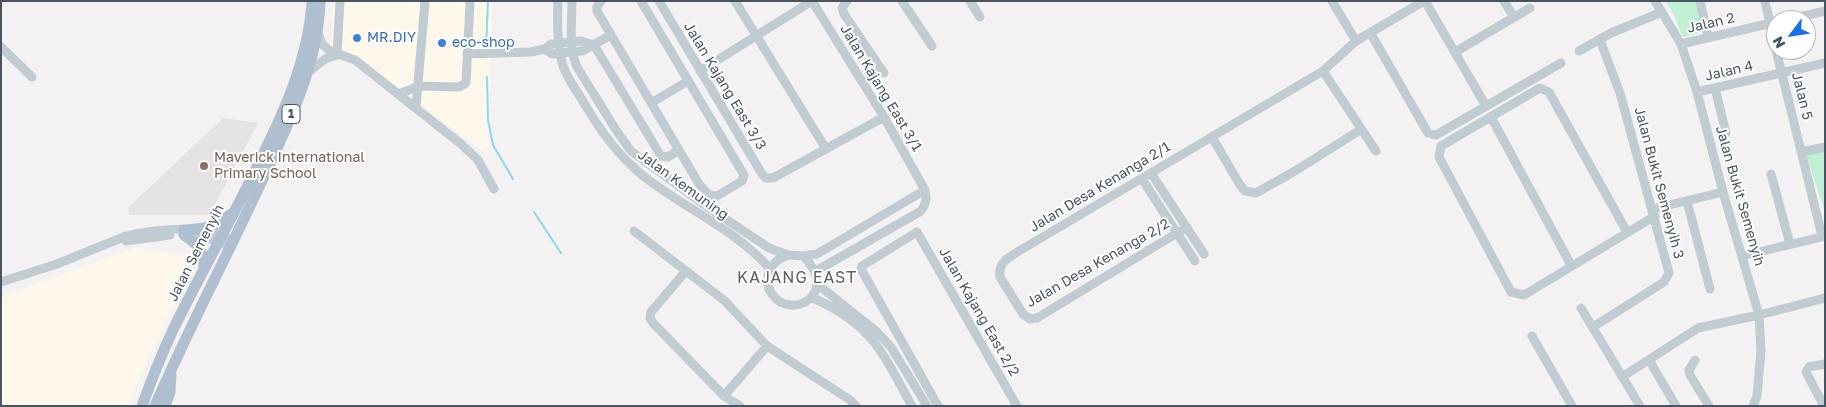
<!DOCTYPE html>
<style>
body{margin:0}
#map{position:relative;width:1826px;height:407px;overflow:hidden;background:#f3f1f1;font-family:"Golos Text",sans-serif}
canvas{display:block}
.frame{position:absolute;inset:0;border:2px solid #48545f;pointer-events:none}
.north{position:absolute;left:1766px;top:10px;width:50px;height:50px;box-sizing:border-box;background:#fff;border:1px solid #b6bbbf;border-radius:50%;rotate:239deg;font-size:14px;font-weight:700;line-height:20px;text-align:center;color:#48545f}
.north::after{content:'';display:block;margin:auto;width:18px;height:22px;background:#166ee8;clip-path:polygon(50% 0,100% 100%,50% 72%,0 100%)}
</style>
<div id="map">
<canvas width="1826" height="407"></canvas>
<div class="frame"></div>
<div class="north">N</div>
</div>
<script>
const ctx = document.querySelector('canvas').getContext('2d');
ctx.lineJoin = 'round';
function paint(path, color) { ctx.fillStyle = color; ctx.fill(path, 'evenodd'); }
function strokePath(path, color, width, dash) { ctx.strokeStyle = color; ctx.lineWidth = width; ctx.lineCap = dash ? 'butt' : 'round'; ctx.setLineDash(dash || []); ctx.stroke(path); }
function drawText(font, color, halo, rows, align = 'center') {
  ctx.font = font + ' "Golos Text",sans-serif'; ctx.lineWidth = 4; ctx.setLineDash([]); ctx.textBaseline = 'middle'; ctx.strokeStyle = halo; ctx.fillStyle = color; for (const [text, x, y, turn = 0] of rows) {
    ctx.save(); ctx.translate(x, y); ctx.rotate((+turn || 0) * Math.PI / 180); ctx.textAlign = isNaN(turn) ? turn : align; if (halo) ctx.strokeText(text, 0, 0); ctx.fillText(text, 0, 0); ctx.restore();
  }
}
paint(new Path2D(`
 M 333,1 L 492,1 L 488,155 L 360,58 L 331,46 Z
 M 134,248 L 195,257 L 127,406 L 1,406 L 1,297 Z`), '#fdf8eb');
paint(new Path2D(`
 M 223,118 L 258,123 L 209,215 L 129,215 L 128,208 Z`), '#e4e2e3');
paint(new Path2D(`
 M 1666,1 L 1697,1 L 1702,22 L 1697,34 L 1683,37 L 1673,13 Z
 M 1825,151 L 1825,212 L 1806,155 Z`), '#bff0d3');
strokePath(new Path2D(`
 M 486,49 L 488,1
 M 487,77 L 488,120 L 493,145 L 513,179
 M 534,212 L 561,253`), '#8bd8ee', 2);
strokePath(new Path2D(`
 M 558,1 C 557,22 557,46 563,66 C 567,78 577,91 584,103 C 599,129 617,154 641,174 C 681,207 736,229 770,269
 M 572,1 L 571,42 L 572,52 L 577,67 L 616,130 L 631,151 L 703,204 L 769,248 L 788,255
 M 601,1 L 597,7 L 597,11 L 699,184 L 709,195 L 717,196 L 742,181 L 744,175 L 641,1
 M 659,1 L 762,174 L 766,178 L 773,178 L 884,117
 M 735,1 L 826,149
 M 812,1 L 884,117 L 925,190 C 927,199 926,204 921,211 L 816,271
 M 847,1 L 842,8 L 844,14 L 884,73
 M 902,1 L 932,46
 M 970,1 L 980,17
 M 1332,1 L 1356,41
 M 1425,1 L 1486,106
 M 1504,1 L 1514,17
 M 1655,1 L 1681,44 L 1697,92 L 1723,192 L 1759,315 L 1761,351 L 1757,396 L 1753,406
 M 1700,1 L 1708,37
 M 1765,1 L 1776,49
 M 1786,20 L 1825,11
 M 318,33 L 322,44 L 330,51 L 355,60 L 461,144 L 478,160 L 494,189
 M 1371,34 L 1428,133 L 1436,135 L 1561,63
 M 1681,44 L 1776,22
 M 1,47 L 32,77
 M 545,49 L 552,54 L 582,51 L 611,35
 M 1776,50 L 1822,236
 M 1579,51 L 1611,33 L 1662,12
 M 1455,52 L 1530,8
 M 467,54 L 531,52 L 545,49 L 551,44 L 581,41 L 594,45 L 661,156 L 668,157 L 679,150
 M 337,55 L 340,1
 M 700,71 L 812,1
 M 1323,71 L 1376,151
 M 306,74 L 325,59 L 337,55
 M 1715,88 L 1726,133
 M 1697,92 L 1825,63
 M 399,94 L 419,86 L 459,87 L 466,83 L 470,3
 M 651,103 L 688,81
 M 416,107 L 425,1
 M 1491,117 L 1571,265
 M 1212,137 L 1240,185 L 1245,191 L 1256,193 L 1295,171 L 1360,130
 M 1801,152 L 1825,147
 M 1151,173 L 1204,254
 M 1771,174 L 1790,244
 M 1142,179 L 1195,261
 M 1687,201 L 1710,289
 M 1653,209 L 1723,192
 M 1187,227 L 1037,318 L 1030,319 L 1023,314 L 1000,277 C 998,262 1008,258 1019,251 L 1323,71 L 1356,41 L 1424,1
 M 634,231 L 725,301 L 767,346 L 850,400 L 856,406
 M 1627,232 L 1549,92 L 1540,88 L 1441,146 L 1439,157 L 1511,292 L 1524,295 L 1655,216
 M 196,236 L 219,241 L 231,248
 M 126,241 L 170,235
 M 788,255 L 803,256 C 841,293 791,322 772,294 C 768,289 767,282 768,276 C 770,264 778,259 788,255 Z
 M 803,256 L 817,254 L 925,190
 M 1742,256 L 1825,236
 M 686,271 L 651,312 L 650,318 L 653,323 L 724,396 L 740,406
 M 1,282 L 57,264 L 126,236 C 153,229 200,225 226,237
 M 817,284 L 876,331 L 891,347 L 927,406
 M 811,297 C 834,307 858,322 874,342 C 889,361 900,385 912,406
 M 1581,308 L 1640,406
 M 1593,327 L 1664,282 L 1669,273 L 1620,93 L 1600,40
 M 1532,336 L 1572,406
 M 1649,360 L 1676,406
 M 1695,360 L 1689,370 L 1690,375 L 1709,406
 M 1622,377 L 1698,328 L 1759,315 L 1825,298
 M 724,396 L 767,346
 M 938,406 L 861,269 L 862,266 L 917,232 L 1017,406
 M 1824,406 L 1806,372 L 1809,367 L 1825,364`), '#c1cbd2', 9);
strokePath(new Path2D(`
 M 184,230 C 205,229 214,227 231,214
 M 184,235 C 199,245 204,250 204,269
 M 142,406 C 151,381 161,356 172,332 C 194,286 219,242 242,197 C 272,136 308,71 312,1
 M 155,406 C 187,332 225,260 259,187 C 286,129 318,67 320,1
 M 165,406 L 170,392 L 171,375`), '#b0bfd0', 11);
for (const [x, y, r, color] of [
 [357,38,5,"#3f7fe0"],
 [442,43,5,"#3f7fe0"],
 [204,166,5,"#8d6e63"]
]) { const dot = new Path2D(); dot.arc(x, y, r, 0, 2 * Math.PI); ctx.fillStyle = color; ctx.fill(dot); strokePath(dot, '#fff', 2); }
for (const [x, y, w] of [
 [291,114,18]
]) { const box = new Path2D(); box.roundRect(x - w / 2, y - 9.5, w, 19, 4); ctx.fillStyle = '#fff'; ctx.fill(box); strokePath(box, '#48545f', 1); }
drawText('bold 12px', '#48545f', null, [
 ["1",291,114]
]);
drawText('14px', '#48545f', '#fff', [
 ["Jalan 2",1711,23,-13],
 ["Jalan 4",1729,71,-13],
 ["Jalan Kajang East 3/3",725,86,59],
 ["Jalan Kajang East 3/1",881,88,59],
 ["Jalan 5",1802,96,76],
 ["Jalan Bukit Semenyih 3",1659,183,75],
 ["Jalan Kemuning",683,185,36],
 ["Jalan Desa Kenanga 2/1",1100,187,-31],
 ["Jalan Bukit Semenyih",1740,196,74],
 ["Jalan Semenyih",196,253,-63],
 ["Jalan Desa Kenanga 2/2",1098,263,-30],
 ["Jalan Kajang East 2/2",979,312,60]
]);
drawText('14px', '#366cbe', '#fff', [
 ["MR.DIY",367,38],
 ["eco-shop",452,43]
], 'left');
drawText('14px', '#785e54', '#fff', [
 ["Maverick International",214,158],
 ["Primary School",214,174]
], 'left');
ctx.letterSpacing = '1px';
drawText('16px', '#5d6166', '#fff', [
 ["KAJANG EAST",797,278]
]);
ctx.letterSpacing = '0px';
</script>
